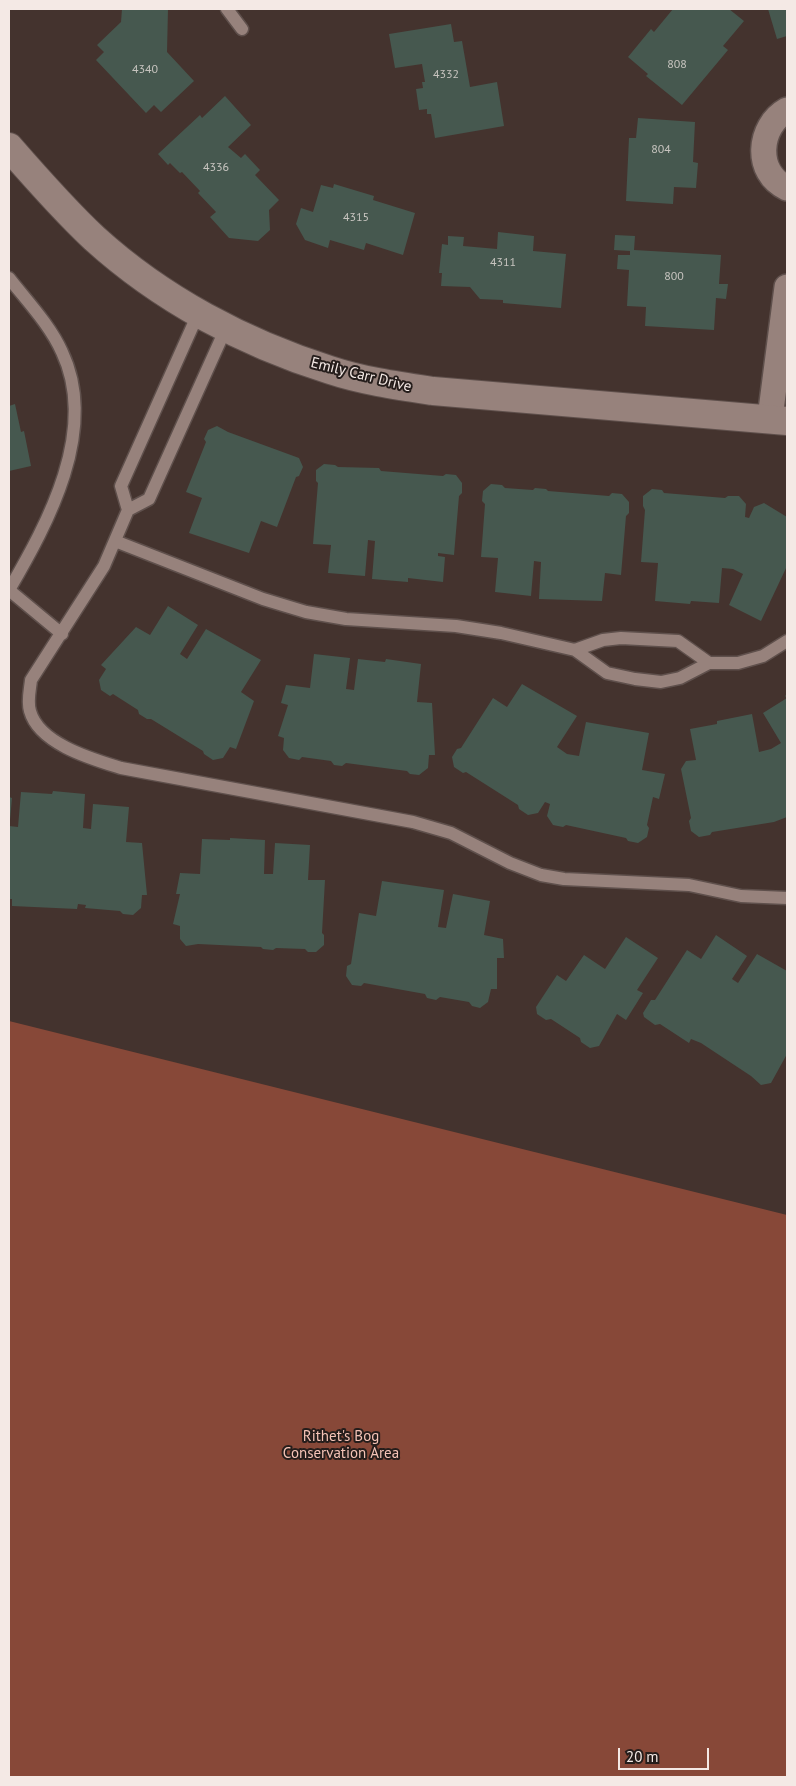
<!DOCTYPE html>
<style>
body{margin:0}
#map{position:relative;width:796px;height:1786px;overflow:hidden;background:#44332e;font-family:"PT Sans",sans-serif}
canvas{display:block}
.frame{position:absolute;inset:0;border:10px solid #f4e9e5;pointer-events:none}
.scale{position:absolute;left:618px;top:1748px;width:91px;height:22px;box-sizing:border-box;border:2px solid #f4e9e5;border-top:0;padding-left:6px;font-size:15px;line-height:18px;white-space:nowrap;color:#f4e9e5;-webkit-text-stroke:4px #251d1b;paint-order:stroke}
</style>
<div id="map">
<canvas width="796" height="1786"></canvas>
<div class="frame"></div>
<div class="scale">20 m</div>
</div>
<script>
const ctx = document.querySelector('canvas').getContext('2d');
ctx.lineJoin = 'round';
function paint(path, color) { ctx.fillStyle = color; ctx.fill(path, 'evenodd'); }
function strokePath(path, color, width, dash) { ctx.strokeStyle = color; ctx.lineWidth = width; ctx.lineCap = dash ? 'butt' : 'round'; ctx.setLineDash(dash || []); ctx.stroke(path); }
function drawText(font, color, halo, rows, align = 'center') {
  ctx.font = font + ' "PT Sans",sans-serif'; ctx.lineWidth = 4; ctx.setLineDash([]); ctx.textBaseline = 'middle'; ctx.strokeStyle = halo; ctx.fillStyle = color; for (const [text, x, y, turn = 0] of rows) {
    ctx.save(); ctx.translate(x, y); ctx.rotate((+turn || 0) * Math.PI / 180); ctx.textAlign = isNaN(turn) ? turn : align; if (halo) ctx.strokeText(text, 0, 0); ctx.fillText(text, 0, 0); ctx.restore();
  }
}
paint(new Path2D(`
 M 9,1021 L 787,1215 L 787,1777 L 9,1777 Z`), '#874838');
paint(new Path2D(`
 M 122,9 L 168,9 L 167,52 L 194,81 L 161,112 L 154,105 L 146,113 L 96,60 L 104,52 L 97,45 L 121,22 Z
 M 673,9 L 729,9 L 744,21 L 723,46 L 728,50 L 682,105 L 646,76 L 648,74 L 628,57 L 651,29 L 654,32 Z
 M 768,9 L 787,9 L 787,36 L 777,39 Z
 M 451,24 L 454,42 L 462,41 L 470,87 L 497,82 L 504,126 L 435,138 L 431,114 L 427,114 L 427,109 L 419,110 L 416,89 L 423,88 L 422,82 L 425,82 L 422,64 L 395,68 L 389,34 Z
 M 225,96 L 251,125 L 228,147 L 241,158 L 245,154 L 260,170 L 255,175 L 279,200 L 269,210 L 270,230 L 258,241 L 229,238 L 210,217 L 216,212 L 198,193 L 200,191 L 182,172 L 180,173 L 170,163 L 168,165 L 158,154 L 200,115 L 202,118 Z
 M 638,118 L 695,122 L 693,162 L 698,163 L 696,188 L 674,187 L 673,204 L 626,201 L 629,138 L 636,138 Z
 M 334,184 L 374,196 L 373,200 L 415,213 L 403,255 L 366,243 L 364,250 L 330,240 L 328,248 L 305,240 L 296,224 L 301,208 L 313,212 L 321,185 L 333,188 Z
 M 498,232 L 534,236 L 533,251 L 566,254 L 561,308 L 503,303 L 503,300 L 480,299 L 470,287 L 441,286 L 442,273 L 439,273 L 442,244 L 448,245 L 448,236 L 464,237 L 463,246 L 497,249 Z
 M 615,235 L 635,236 L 634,250 L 721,255 L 719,284 L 728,284 L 726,299 L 716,298 L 714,330 L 645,326 L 646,307 L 627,306 L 629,270 L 617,269 L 618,255 L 630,255 L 630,251 L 614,250 Z
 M 15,404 L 21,432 L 24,431 L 31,466 L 9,471 L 9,406 Z
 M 217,426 L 228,432 L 299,458 L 303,467 L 299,476 L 296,477 L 277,527 L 261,521 L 249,553 L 189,533 L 202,498 L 186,492 L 206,442 L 204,439 L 208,430 Z
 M 324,464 L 335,465 L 338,467 L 379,468 L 381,471 L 443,476 L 446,474 L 456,475 L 462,483 L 462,493 L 459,496 L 454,555 L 438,553 L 438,556 L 445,557 L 443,582 L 408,578 L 408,582 L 372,579 L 375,541 L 368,540 L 365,576 L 328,573 L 331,545 L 313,544 L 318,483 L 316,481 L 316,470 Z
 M 491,484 L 502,485 L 505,488 L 533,490 L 535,488 L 546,489 L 548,491 L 609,496 L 612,493 L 622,494 L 629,502 L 629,513 L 626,516 L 621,575 L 605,573 L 602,601 L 539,599 L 541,562 L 534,561 L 531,596 L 495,592 L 498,558 L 481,557 L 485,504 L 482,501 L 483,491 Z
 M 652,489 L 662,490 L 664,493 L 725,498 L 728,496 L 739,496 L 746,504 L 745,517 L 749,518 L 754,507 L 764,503 L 787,517 L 787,566 L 761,621 L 729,605 L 743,574 L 733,569 L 722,568 L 719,603 L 691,601 L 690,604 L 655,601 L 658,563 L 641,562 L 645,510 L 643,506 L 643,496 Z
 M 168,606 L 198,625 L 180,654 L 187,659 L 206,629 L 261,660 L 241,692 L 254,701 L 236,749 L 230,747 L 223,758 L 213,760 L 204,754 L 203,751 L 151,719 L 147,719 L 139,714 L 138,710 L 113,694 L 110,696 L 101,690 L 99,680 L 106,669 L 101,665 L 136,627 L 150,635 Z
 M 314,654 L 350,658 L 346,689 L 354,690 L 358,659 L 385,662 L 386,659 L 421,664 L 417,702 L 432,703 L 435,755 L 429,755 L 428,768 L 419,775 L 410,774 L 407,771 L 346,763 L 342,766 L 334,765 L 331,761 L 302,757 L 299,760 L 289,758 L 283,750 L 284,738 L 278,736 L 288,705 L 281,703 L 286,685 L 310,688 Z
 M 522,684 L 577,716 L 557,747 L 567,754 L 579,756 L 586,722 L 649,733 L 642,770 L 665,774 L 659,799 L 653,797 L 647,825 L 649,828 L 647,837 L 638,843 L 628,841 L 626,838 L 566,825 L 563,827 L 553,825 L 547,816 L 550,804 L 545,802 L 538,813 L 528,815 L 519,809 L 518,805 L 466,772 L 463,773 L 454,767 L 452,757 L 457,749 L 461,748 L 493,698 L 507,707 Z
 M 787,694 L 787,817 L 774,822 L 712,832 L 710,835 L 699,837 L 691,831 L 689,821 L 691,818 L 681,769 L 686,761 L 696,760 L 690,729 L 717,724 L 717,721 L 752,714 L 759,752 L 771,749 L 781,743 L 763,713 L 787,698 L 785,696 Z
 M 53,791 L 85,794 L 83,828 L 91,829 L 93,804 L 129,807 L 126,842 L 142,843 L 147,895 L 142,895 L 141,908 L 133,915 L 123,914 L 120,911 L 85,908 L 86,905 L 78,904 L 77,909 L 12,906 L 12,899 L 9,899 L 9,826 L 18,827 L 21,792 L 52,794 Z
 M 9,797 L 12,798 L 10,820 L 9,820 Z
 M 230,838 L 265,840 L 264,874 L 273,874 L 275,843 L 310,845 L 308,880 L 325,880 L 322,933 L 324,935 L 324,945 L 316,952 L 308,952 L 305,949 L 276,948 L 273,950 L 263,949 L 261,947 L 198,944 L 186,946 L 180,939 L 180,926 L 173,924 L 180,894 L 176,894 L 180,873 L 200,874 L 202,839 L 230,840 Z
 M 382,881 L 444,890 L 438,927 L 446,928 L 453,894 L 490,901 L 484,935 L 503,939 L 504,958 L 497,958 L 497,989 L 491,989 L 488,1002 L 480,1008 L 472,1006 L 469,1002 L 440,997 L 436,1000 L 427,998 L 425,994 L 364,983 L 361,986 L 352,985 L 346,976 L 347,966 L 351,964 L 359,913 L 376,916 Z
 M 716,935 L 747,956 L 732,979 L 738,983 L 757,954 L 787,971 L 787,1054 L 771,1083 L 761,1085 L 751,1076 L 701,1043 L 691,1039 L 689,1043 L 660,1024 L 655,1025 L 644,1017 L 643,1013 L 651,1000 L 655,1000 L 687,950 L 701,959 Z
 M 626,937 L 658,958 L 637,990 L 643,993 L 626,1020 L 617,1014 L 599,1046 L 590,1048 L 581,1042 L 580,1038 L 551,1019 L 546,1020 L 537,1014 L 536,1007 L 557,975 L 566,981 L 584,955 L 605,969 Z`), '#46584f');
const service = new Path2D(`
 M 227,9 L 242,29
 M 9,278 C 27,301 50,325 62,352 C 99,430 48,523 9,590
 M 226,328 L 149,499 L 128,510 L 104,566 L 31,680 C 30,690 27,701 30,711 C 39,744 92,759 121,768 L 413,822 L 451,833 L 510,863 L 541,875 L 564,879 L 689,885 L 741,896 L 787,898
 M 128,510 L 121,486 L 198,314
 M 115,541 L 263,599 L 306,612 L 346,619 L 456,626 L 501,633 L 575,650 L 607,673 L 635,679 L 661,682 L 680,678 L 709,663 L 738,663 L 763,656 L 787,641
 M 9,590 L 62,634
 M 575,650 L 603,640 L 621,638 L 678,641 L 709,663`);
const minor = new Path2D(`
 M 787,110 C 758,126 754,173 787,188
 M 770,418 L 787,287`);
const tertiary = new Path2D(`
 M 9,147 C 36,178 64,210 94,238 C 161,299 244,343 330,370 C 363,381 399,386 433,391 L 787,421`);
strokePath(service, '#5f504c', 15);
strokePath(minor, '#5f504c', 28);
strokePath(tertiary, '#5f504c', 30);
strokePath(service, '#97827c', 12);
strokePath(minor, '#97827c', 25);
strokePath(tertiary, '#97827c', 28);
drawText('12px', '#c8c5c0', null, [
 ["808",677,65],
 ["4340",145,70],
 ["4332",446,75],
 ["804",661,150],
 ["4336",216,168],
 ["4315",356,218],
 ["4311",503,263],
 ["800",674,277]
]);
drawText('15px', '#f4e9e5', '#251d1b', [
 ["Emily Carr Drive",361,375,14]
]);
drawText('15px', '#f5c3b6', '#251d1b', [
 ["Rithet's Bog",341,1437],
 ["Conservation Area",341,1454]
]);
</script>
